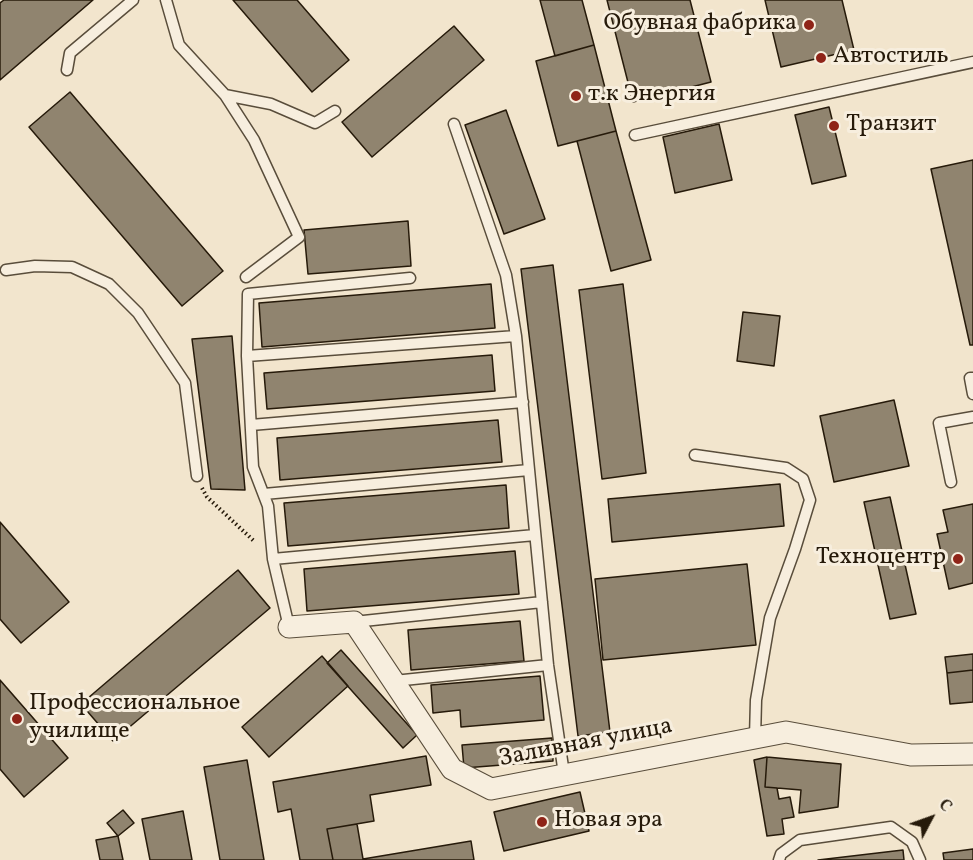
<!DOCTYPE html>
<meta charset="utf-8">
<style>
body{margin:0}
#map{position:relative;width:973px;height:860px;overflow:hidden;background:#f2e5cd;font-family:Vollkorn,serif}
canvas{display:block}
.north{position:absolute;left:901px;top:788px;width:60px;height:60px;-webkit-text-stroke:4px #f7eede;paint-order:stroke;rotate:49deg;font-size:16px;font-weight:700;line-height:24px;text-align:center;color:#261a0a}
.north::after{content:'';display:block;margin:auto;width:21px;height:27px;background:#261a0a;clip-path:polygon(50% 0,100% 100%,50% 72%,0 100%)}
</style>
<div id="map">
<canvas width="973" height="860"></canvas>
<div class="north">С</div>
</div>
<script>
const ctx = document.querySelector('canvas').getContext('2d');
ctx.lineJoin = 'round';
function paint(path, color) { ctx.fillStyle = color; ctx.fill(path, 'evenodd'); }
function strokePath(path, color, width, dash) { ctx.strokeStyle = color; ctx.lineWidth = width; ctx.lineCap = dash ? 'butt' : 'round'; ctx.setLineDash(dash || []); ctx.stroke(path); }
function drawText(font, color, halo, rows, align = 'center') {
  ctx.font = font + ' Vollkorn,serif'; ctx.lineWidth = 6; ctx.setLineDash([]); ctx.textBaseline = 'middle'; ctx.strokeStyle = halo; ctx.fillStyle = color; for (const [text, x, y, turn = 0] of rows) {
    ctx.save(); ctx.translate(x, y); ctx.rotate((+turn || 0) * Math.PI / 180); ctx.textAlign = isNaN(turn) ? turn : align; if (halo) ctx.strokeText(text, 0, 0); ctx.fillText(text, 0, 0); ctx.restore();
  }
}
const building = new Path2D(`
 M 4,0 L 93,0 L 0,80 L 0,3 Z
 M 233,0 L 297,0 L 349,60 L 312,92 Z
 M 540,0 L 582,0 L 594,45 L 555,56 Z
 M 607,0 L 690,0 L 711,82 L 633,102 Z
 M 765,0 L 842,0 L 854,50 L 781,67 Z
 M 454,26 L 484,60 L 372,157 L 342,122 Z
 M 594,45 L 616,131 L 558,146 L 536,61 Z
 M 70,92 L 223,271 L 182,306 L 29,127 Z
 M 829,107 L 846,176 L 812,184 L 795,115 Z
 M 506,110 L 545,219 L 504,234 L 465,125 Z
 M 719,124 L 732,180 L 675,193 L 663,137 Z
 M 616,131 L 651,260 L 611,271 L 577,141 Z
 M 973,160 L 973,345 L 970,345 L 931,169 Z
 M 408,221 L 411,266 L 308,274 L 304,230 Z
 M 553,265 L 610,732 L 578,736 L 521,269 Z
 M 491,284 L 495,328 L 262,347 L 259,303 Z
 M 623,284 L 646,473 L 602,479 L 579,290 Z
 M 743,312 L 780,316 L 774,366 L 737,361 Z
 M 232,336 L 245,490 L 211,489 L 192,339 Z
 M 492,355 L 495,391 L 267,409 L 264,373 Z
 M 894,400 L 909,466 L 834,482 L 820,416 Z
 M 498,420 L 502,462 L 280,480 L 277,438 Z
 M 780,484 L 784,526 L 612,542 L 608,499 Z
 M 506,485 L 509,528 L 288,546 L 284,503 Z
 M 890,497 L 916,614 L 890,619 L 864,502 Z
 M 973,504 L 973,583 L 949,589 L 937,534 L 948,532 L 943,510 Z
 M 0,522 L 69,602 L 21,643 L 0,619 Z
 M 515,551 L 519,594 L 307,611 L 304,569 Z
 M 747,564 L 756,645 L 603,660 L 595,579 Z
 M 238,570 L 270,608 L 113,741 L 81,704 Z
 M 520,621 L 524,661 L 411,670 L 408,630 Z
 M 341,650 L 417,735 L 403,748 L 327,663 Z
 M 973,654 L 973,670 L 947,673 L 945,657 Z
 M 322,656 L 348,686 L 269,757 L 242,727 Z
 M 973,670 L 973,702 L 950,704 L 947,673 Z
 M 540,676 L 544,720 L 461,727 L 460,710 L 433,713 L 431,685 Z
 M 0,680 L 68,758 L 24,797 L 0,769 Z
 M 552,738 L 553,761 L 464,768 L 462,745 Z
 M 426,756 L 431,785 L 370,795 L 374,821 L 327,829 L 333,860 L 300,860 L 291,809 L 278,812 L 273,782 Z
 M 767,757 L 765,787 L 777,788 L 779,799 L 790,797 L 794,817 L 782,819 L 784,834 L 767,836 L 754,760 Z
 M 767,757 L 841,764 L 838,807 L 799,813 L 801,790 L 765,787 Z
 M 247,760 L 264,860 L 220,860 L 204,767 Z
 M 580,792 L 589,831 L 504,851 L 494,812 Z
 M 123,810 L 134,823 L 118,836 L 107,823 Z
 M 183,811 L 192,860 L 150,860 L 142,819 Z
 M 357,824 L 363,859 L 471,841 L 474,860 L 333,860 L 327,829 Z
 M 118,836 L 123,860 L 100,860 L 96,840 Z
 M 973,849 L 973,860 L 944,860 L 943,853 Z
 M 903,850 L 904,860 L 818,860 Z`);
paint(building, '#90846f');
strokePath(building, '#261a0a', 1.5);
const service = new Path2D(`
 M 166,0 L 179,45 L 225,95 L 254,140 L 299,237 L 246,277
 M 67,70 L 70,53 L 133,0
 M 225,95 L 271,104 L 315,123 L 335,111
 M 454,124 L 506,275 L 516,336 L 548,665 L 564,774
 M 635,135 L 973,62
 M 6,270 L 35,266 L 72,267 L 109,284 L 138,313 L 185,383 L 197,476
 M 247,356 L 248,294 L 410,278
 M 973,378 L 970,378 L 973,394
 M 251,425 L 523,402
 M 695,455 L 786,468 L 803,479 L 810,500 L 795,549 L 770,618 L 756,700 L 755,738
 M 951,482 L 939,423 L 973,417
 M 264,494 L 529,470
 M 273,559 L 535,535
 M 354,622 L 542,602
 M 289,627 L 273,559 L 268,506 L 253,467 L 247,356 L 516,336
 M 394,681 L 548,665
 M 779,860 L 781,854 L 800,840 L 891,827 L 912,842 L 920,860`);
const minor = new Path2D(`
 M 289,627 L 354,622 L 452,769 L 491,789 L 786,732 L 911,755 L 973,754`);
strokePath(service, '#594d3b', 13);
strokePath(minor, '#594d3b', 23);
strokePath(new Path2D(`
 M 202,488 L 207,497 L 255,542`), '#261a0a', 4, [1.5, 3]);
strokePath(service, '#f7eede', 10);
strokePath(minor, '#f7eede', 21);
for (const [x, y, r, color] of [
 [809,25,6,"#8f2418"],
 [821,58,6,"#8f2418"],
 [576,96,6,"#8f2418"],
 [834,126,6,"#8f2418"],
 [958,559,6,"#8f2418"],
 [17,719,6,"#8f2418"],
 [542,822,6,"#8f2418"]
]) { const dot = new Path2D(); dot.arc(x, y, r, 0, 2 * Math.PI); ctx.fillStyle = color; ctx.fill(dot); strokePath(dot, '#f7eede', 2); }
drawText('24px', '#261a0a', '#f7eede', [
 ["Обувная фабрика",797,25,"right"],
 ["Автостиль",833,58],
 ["т.к Энергия",588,96],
 ["Транзит",846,126],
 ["Техноцентр",946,559,"right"],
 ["Профессиональное",29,705],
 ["училище",29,733],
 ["Новая эра",554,822]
], 'left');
drawText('24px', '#261a0a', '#f7eede', [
 ["Заливная улица",586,744,-11]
]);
</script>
